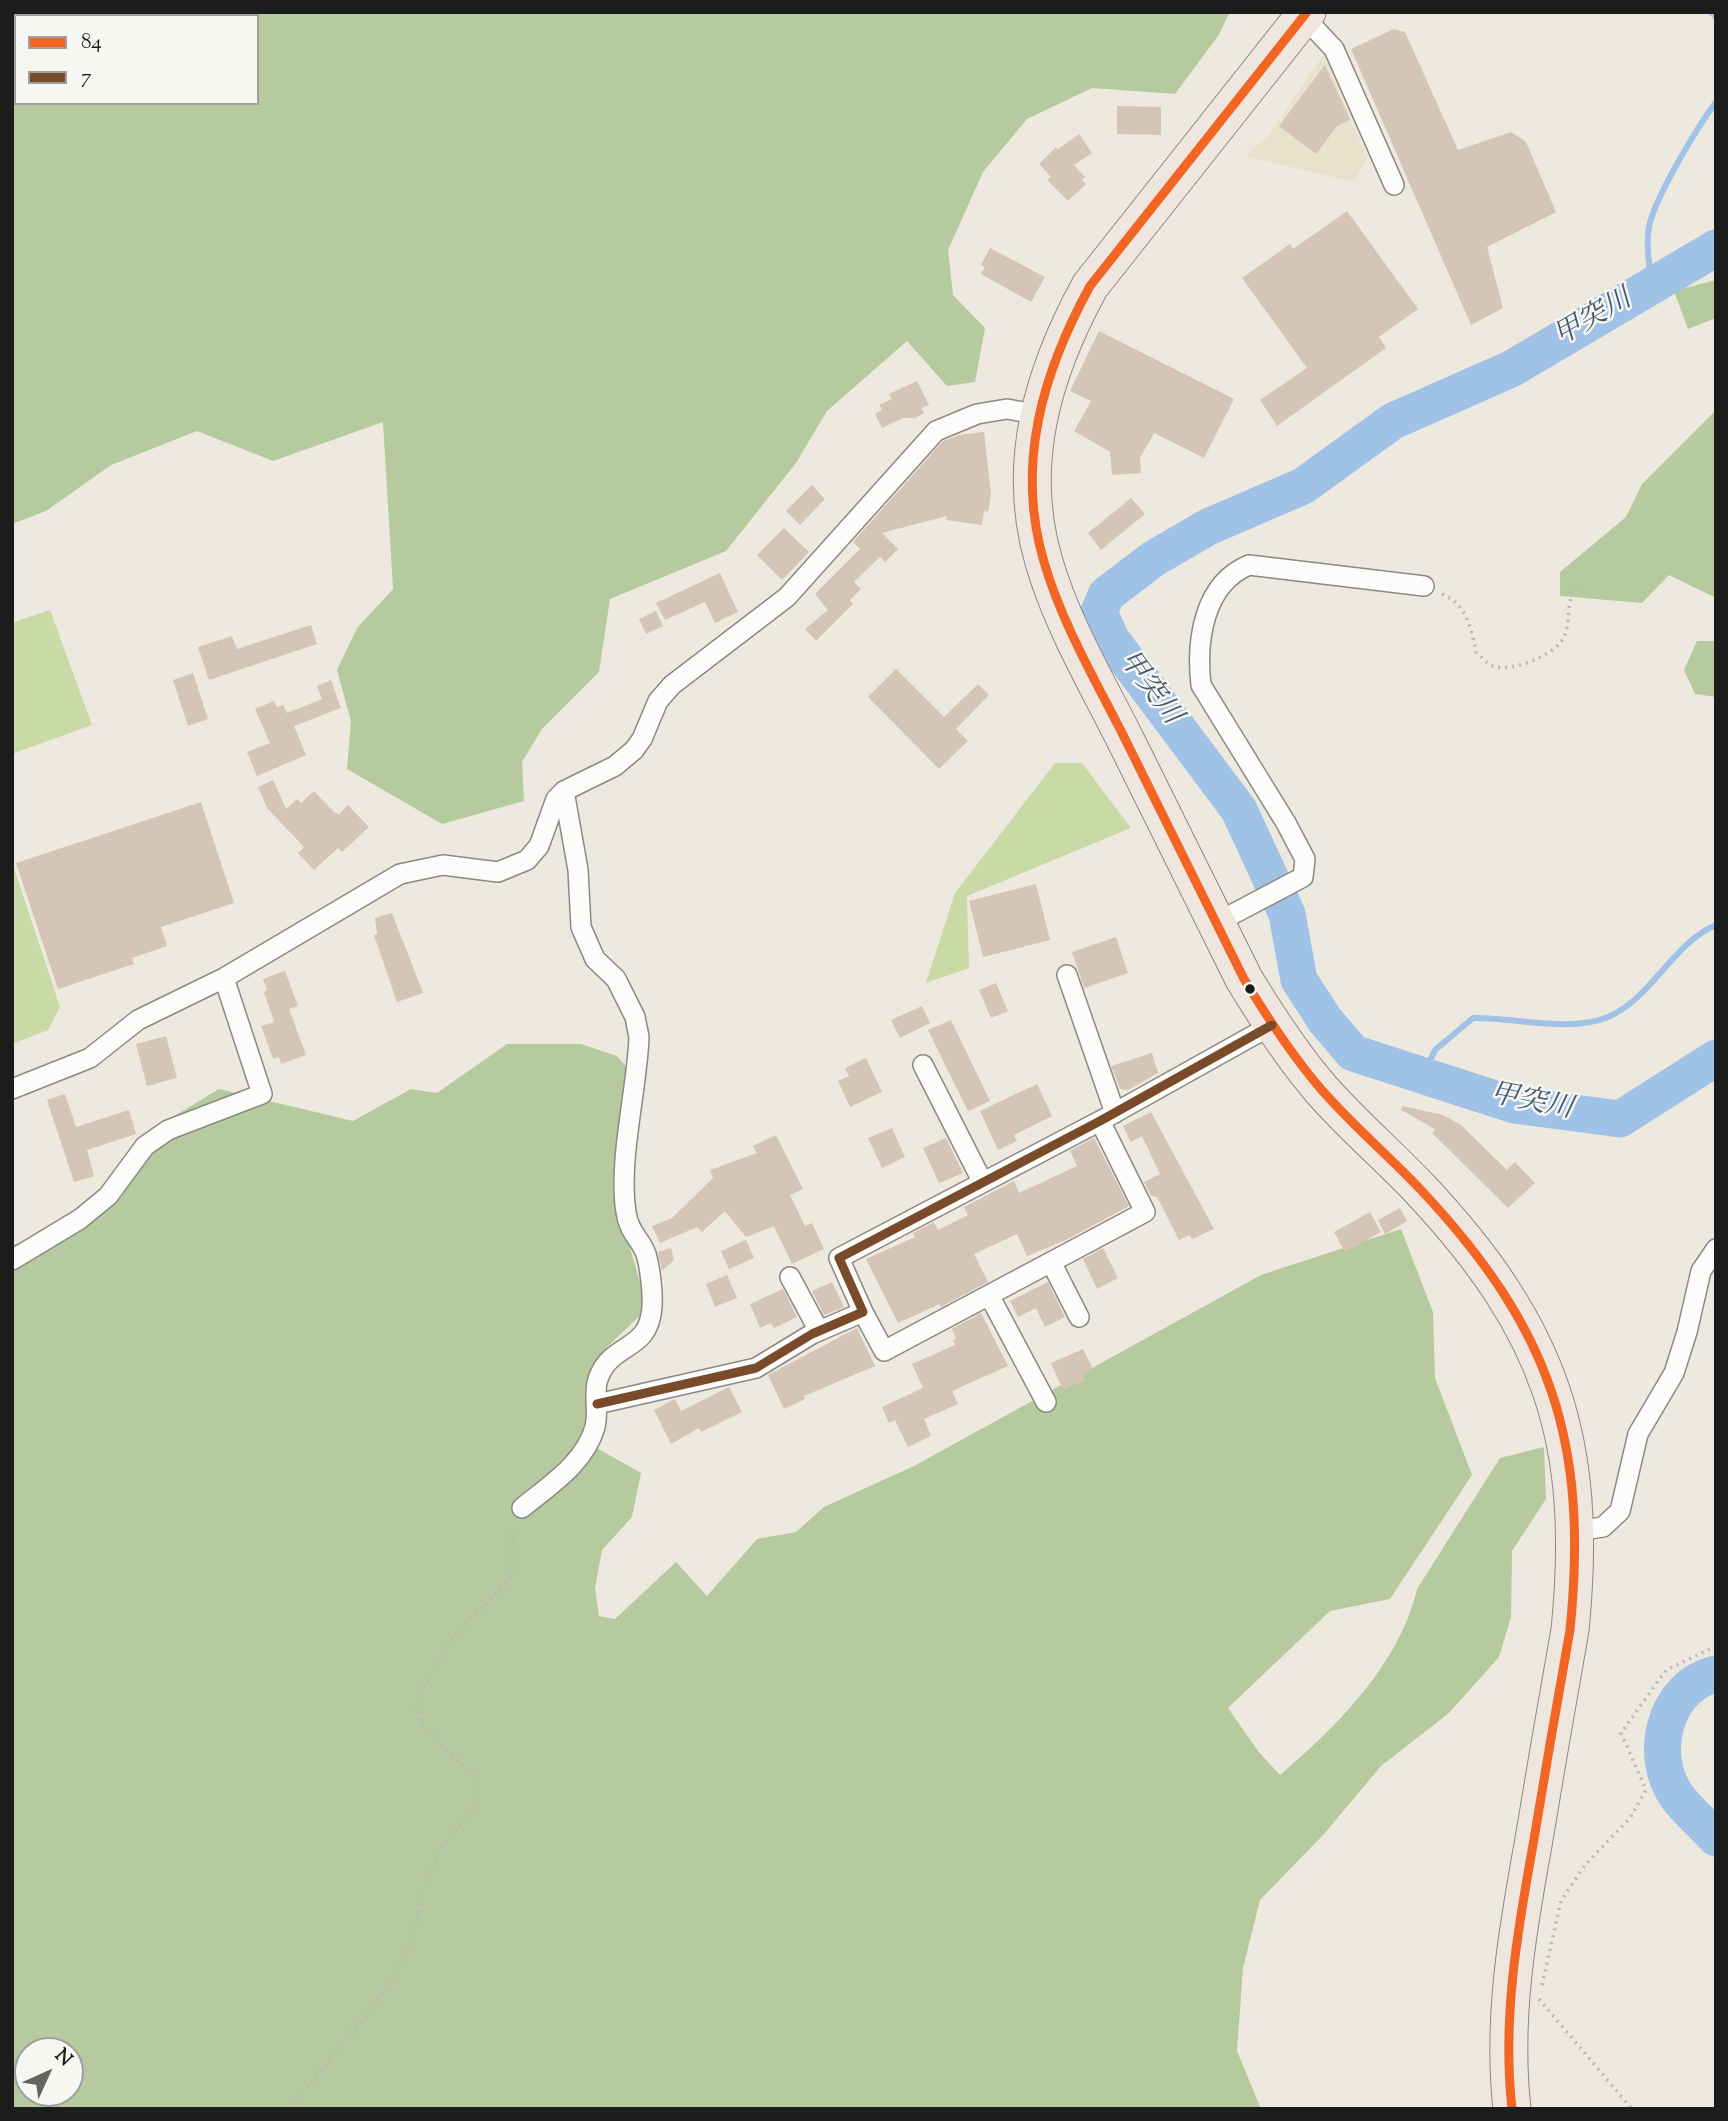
<!DOCTYPE html>
<meta charset="utf-8">
<style>
body{margin:0}
#map{position:relative;width:1728px;height:2121px;overflow:hidden;background:#eee9df;font-family:"Sorts Mill Goudy",serif}
canvas{display:block}
.frame{position:absolute;inset:0;border:14px solid #1c1c1c;pointer-events:none}
.legend{position:absolute;left:14px;top:14px;width:245px;height:91px;box-sizing:border-box;background:#f6f6f2;border:2px solid #9f9f9c;margin:0;padding:9px 12px;list-style:none;font-size:21px;color:#1c1c1c}
.legend li{display:flex;align-items:center;gap:14px;height:35px}
.legend b{width:35px;border:2px solid #9f9f9c}
.north{position:absolute;left:14px;top:2037px;width:70px;height:70px;box-sizing:border-box;background:#f6f6f2;border:2px solid #9f9f9c;border-radius:50%;rotate:45deg;font-size:19px;font-weight:700;line-height:28px;text-align:center;color:#1c1c1c}
.north::after{content:'';display:block;margin:auto;width:24px;height:32px;background:#666460;clip-path:polygon(50% 0,100% 100%,50% 72%,0 100%)}
</style>
<div id="map">
<canvas width="1728" height="2121"></canvas>
<div class="frame"></div>
<ul class="legend">
<li><b style="height:9px;background:#f26522"></b>84</li>
<li><b style="height:9px;background:#7a4b2a"></b>7</li>
</ul>
<div class="north">N</div>
</div>
<script>
const ctx = document.querySelector('canvas').getContext('2d');
ctx.lineJoin = 'round';
function paint(path, color) { ctx.fillStyle = color; ctx.fill(path, 'evenodd'); }
function strokePath(path, color, width, dash) { ctx.strokeStyle = color; ctx.lineWidth = width; ctx.lineCap = dash ? 'butt' : 'round'; ctx.setLineDash(dash || []); ctx.stroke(path); }
function drawText(font, color, halo, rows, align = 'center') {
  ctx.font = font + ' "Sorts Mill Goudy","Noto Serif JP",serif'; ctx.lineWidth = 5; ctx.setLineDash([]); ctx.textBaseline = 'middle'; ctx.strokeStyle = halo; ctx.fillStyle = color; for (const [text, x, y, turn = 0] of rows) {
    ctx.save(); ctx.translate(x, y); ctx.rotate((+turn || 0) * Math.PI / 180); ctx.textAlign = isNaN(turn) ? turn : align; if (halo) ctx.strokeText(text, 0, 0); ctx.fillText(text, 0, 0); ctx.restore();
  }
}
paint(new Path2D(`
 M 1324,54 L 1367,158 L 1354,182 L 1245,156 L 1269,135 Z`), '#e8e1cb');
paint(new Path2D(`
 M 50,610 L 92,725 L 12,754 L 12,623 Z
 M 1055,763 L 1082,763 L 1131,828 L 967,896 L 969,968 L 926,983 L 955,893 Z
 M 12,862 L 60,1007 L 48,1030 L 12,1044 Z`), '#c9daa6');
paint(new Path2D(`
 M 12,12 L 1230,12 L 1218,36 L 1175,94 L 1092,88 L 1027,119 L 983,172 L 948,250 L 953,295 L 985,328 L 975,382 L 947,386 L 907,341 L 827,411 L 796,463 L 726,551 L 610,599 L 599,672 L 542,729 L 522,762 L 524,801 L 442,824 L 347,769 L 351,721 L 337,670 L 357,628 L 393,589 L 383,422 L 273,461 L 197,431 L 111,465 L 46,511 L 12,524 ZM 16,16 L 257,16 L 257,103 L 16,103 Z
 M 1716,280 L 1716,318 L 1688,329 L 1674,291 Z
 M 1716,410 L 1716,598 L 1669,575 L 1642,603 L 1560,596 L 1560,572 L 1626,517 L 1642,484 Z
 M 1697,641 L 1716,641 L 1716,697 L 1695,694 L 1684,670 Z
 M 507,1044 L 581,1044 L 617,1056 L 638,1080 L 617,1185 L 629,1245 L 648,1308 L 607,1347 L 591,1390 L 588,1443 L 641,1473 L 632,1517 L 602,1550 L 595,1588 L 599,1616 L 615,1619 L 676,1562 L 707,1596 L 757,1539 L 796,1532 L 824,1507 L 914,1466 L 1261,1275 L 1401,1229 L 1433,1312 L 1435,1378 L 1472,1475 L 1390,1599 L 1330,1611 L 1228,1708 L 1258,1751 L 1280,1775 C 1337,1727 1400,1663 1417,1589 L 1500,1458 L 1544,1447 L 1546,1499 L 1512,1551 L 1511,1617 L 1499,1657 L 1449,1713 L 1381,1766 L 1324,1834 L 1260,1900 L 1243,1968 L 1237,2051 L 1261,2109 L 12,2109 L 12,1245 L 87,1225 L 136,1139 L 219,1089 L 353,1121 L 411,1089 L 437,1093 ZM 28,2051 L 70,2051 L 70,2093 L 28,2093 Z`), '#b5ca9e');
strokePath(new Path2D(`
 M 1711,12 L 1716,17
 M 1652,286 C 1649,263 1644,237 1652,216 C 1663,185 1696,129 1716,102
 M 1423,1076 L 1435,1050 L 1473,1018 C 1513,1017 1570,1033 1608,1017 C 1652,998 1673,943 1716,925`), '#a0c2e7', 6);
strokePath(new Path2D(`
 M 1716,248 L 1511,369 L 1393,421 L 1303,486 L 1208,527 L 1153,559 L 1106,595 L 1099,612 L 1111,639 L 1239,810 L 1287,914 L 1299,980 L 1325,1020 L 1353,1053 L 1514,1105 L 1620,1119 L 1716,1058
 M 1716,1674 C 1664,1686 1647,1756 1678,1798 C 1689,1812 1704,1825 1716,1838`), '#a0c2e7', 37);
paint(new Path2D(`
 M 1394,29 L 1405,32 L 1458,150 L 1511,132 L 1526,142 L 1556,212 L 1487,247 L 1503,308 L 1471,325 L 1351,49 Z
 M 1325,65 L 1350,120 L 1337,126 L 1316,154 L 1279,126 Z
 M 1117,106 L 1161,107 L 1161,135 L 1117,134 Z
 M 1079,134 L 1092,153 L 1074,165 L 1085,177 L 1082,180 L 1086,184 L 1068,201 L 1047,180 L 1051,177 L 1039,164 L 1056,147 L 1058,149 Z
 M 1347,211 L 1418,309 L 1379,337 L 1386,348 L 1277,426 L 1260,400 L 1307,368 L 1242,278 L 1290,244 L 1293,249 Z
 M 990,248 L 1045,277 L 1031,302 L 981,274 L 985,267 L 981,265 Z
 M 1099,331 L 1234,399 L 1204,458 L 1154,433 L 1140,458 L 1141,473 L 1112,475 L 1110,452 L 1074,431 L 1091,401 L 1070,391 Z
 M 917,381 L 929,405 L 922,408 L 924,413 L 915,418 L 903,418 L 882,428 L 875,414 L 882,410 L 879,405 L 892,399 L 889,394 Z
 M 984,432 L 991,494 L 988,512 L 984,511 L 982,525 L 946,520 L 947,516 L 882,533 L 898,549 L 885,562 L 880,557 L 854,582 L 861,589 L 850,600 L 853,604 L 816,641 L 805,629 L 828,610 L 815,594 L 860,549 L 853,542 L 943,441 L 959,435 Z
 M 812,485 L 825,499 L 800,525 L 786,511 Z
 M 1131,498 L 1145,514 L 1101,550 L 1088,533 Z
 M 784,528 L 809,552 L 782,580 L 757,555 Z
 M 720,573 L 738,612 L 715,623 L 705,602 L 665,620 L 656,603 Z
 M 656,611 L 663,626 L 646,634 L 639,619 Z
 M 311,625 L 317,644 L 209,680 L 198,647 L 232,636 L 237,649 Z
 M 896,669 L 944,717 L 978,684 L 989,695 L 956,729 L 968,741 L 939,769 L 868,697 Z
 M 193,673 L 208,719 L 188,726 L 173,680 Z
 M 331,680 L 341,708 L 294,726 L 306,755 L 257,776 L 247,752 L 270,743 L 255,709 L 274,701 L 277,707 L 283,705 L 287,713 L 322,699 L 317,686 Z
 M 273,780 L 286,809 L 297,799 L 301,803 L 314,791 L 335,813 L 339,814 L 348,805 L 369,827 L 342,852 L 338,848 L 314,870 L 298,853 L 304,847 L 267,808 L 258,787 Z
 M 201,802 L 234,903 L 161,927 L 167,946 L 132,958 L 134,964 L 58,989 L 16,863 Z
 M 1036,884 L 1050,940 L 983,957 L 969,901 Z
 M 392,913 L 423,993 L 397,1002 L 374,935 L 377,934 L 375,918 Z
 M 1116,937 L 1128,973 L 1084,988 L 1072,952 Z
 M 285,971 L 298,1006 L 289,1009 L 306,1055 L 281,1064 L 279,1057 L 273,1059 L 261,1026 L 274,1022 L 264,992 L 267,990 L 263,979 Z
 M 996,983 L 1008,1011 L 991,1018 L 979,990 Z
 M 922,1006 L 930,1023 L 900,1038 L 891,1020 Z
 M 951,1020 L 990,1101 L 968,1111 L 928,1030 Z
 M 166,1036 L 177,1078 L 147,1086 L 136,1044 Z
 M 1152,1053 L 1158,1073 L 1128,1090 L 1120,1089 L 1111,1066 Z
 M 866,1058 L 882,1092 L 850,1107 L 838,1081 L 849,1076 L 845,1068 Z
 M 1037,1084 L 1052,1116 L 1014,1135 L 1017,1141 L 998,1150 L 980,1111 Z
 M 65,1094 L 76,1127 L 129,1110 L 136,1134 L 87,1150 L 94,1176 L 74,1182 L 47,1100 Z
 M 1403,1106 L 1443,1115 L 1461,1125 L 1507,1170 L 1515,1162 L 1535,1183 L 1508,1208 L 1432,1133 L 1435,1129 L 1401,1110 Z
 M 1151,1112 L 1214,1229 L 1192,1239 L 1189,1235 L 1179,1240 L 1157,1197 L 1151,1196 L 1144,1182 L 1160,1174 L 1142,1136 L 1131,1142 L 1123,1126 Z
 M 892,1128 L 905,1157 L 882,1168 L 868,1138 Z
 M 776,1135 L 803,1189 L 790,1195 L 805,1226 L 812,1223 L 824,1249 L 792,1264 L 774,1226 L 746,1237 L 725,1211 L 702,1232 L 697,1227 L 660,1243 L 652,1226 L 672,1218 L 713,1178 L 710,1170 L 757,1153 L 753,1146 Z
 M 946,1138 L 963,1173 L 939,1183 L 923,1148 Z
 M 1094,1138 L 1129,1206 L 1066,1240 L 1027,1256 L 1017,1234 L 974,1254 L 988,1282 L 941,1307 L 940,1304 L 898,1323 L 866,1259 L 915,1237 L 913,1233 L 934,1222 L 938,1230 L 968,1215 L 964,1207 L 1014,1181 L 1019,1193 L 1077,1166 L 1070,1151 Z
 M 1400,1208 L 1407,1221 L 1385,1234 L 1378,1220 Z
 M 1370,1212 L 1381,1232 L 1345,1252 L 1334,1232 Z
 M 746,1240 L 754,1258 L 729,1269 L 721,1251 Z
 M 671,1248 L 674,1260 L 662,1271 L 658,1252 Z
 M 1103,1248 L 1118,1278 L 1097,1289 L 1083,1259 Z
 M 727,1275 L 737,1298 L 715,1307 L 706,1284 Z
 M 832,1282 L 844,1307 L 824,1315 L 812,1291 Z
 M 1048,1282 L 1065,1317 L 1045,1327 L 1036,1308 L 1018,1317 L 1010,1301 Z
 M 783,1289 L 797,1317 L 774,1328 L 771,1323 L 760,1328 L 750,1304 Z
 M 981,1313 L 1008,1366 L 952,1391 L 958,1404 L 924,1419 L 931,1436 L 908,1447 L 895,1420 L 889,1423 L 882,1407 L 923,1388 L 912,1364 L 955,1345 L 953,1340 L 956,1339 L 952,1329 Z
 M 857,1328 L 875,1366 L 804,1396 L 805,1399 L 784,1409 L 768,1375 Z
 M 1083,1349 L 1093,1369 L 1082,1374 L 1085,1380 L 1063,1390 L 1051,1363 Z
 M 729,1387 L 742,1412 L 701,1432 L 699,1428 L 671,1444 L 654,1410 L 675,1399 L 681,1411 Z`), '#d4c5b6');
const street = new Path2D(`
 M 1304,17 L 1334,49 L 1394,185
 M 1216,923 L 1303,877 L 1305,859 L 1286,823 L 1201,685 C 1196,642 1203,584 1249,565 L 1424,586
 M 1067,975 L 1115,1113
 M 923,1065 L 982,1181
 M 12,1089 L 90,1058 L 138,1020 L 224,978 L 400,874 L 443,865 L 498,872 L 527,860 L 539,846 L 556,799 L 564,791 L 615,766 L 634,750 L 642,739 L 658,701 L 672,685 L 787,597 L 936,431 L 977,414 L 1007,409 L 1040,415
 M 12,1260 L 80,1219 L 108,1196 L 145,1146 L 168,1130 L 262,1094 L 224,978
 M 1051,1262 L 1079,1317
 M 790,1277 L 819,1331
 M 989,1295 L 1046,1402
 M 863,1312 L 884,1351 L 1145,1212 L 1100,1121
 M 597,1404 L 756,1368 L 812,1334 L 863,1312 L 839,1258 L 1100,1121 L 1272,1025
 M 522,1508 C 550,1485 585,1463 595,1427 C 599,1412 593,1393 598,1379 C 611,1341 649,1353 652,1307 C 653,1293 650,1267 646,1254 C 640,1238 629,1233 626,1212 C 618,1160 637,1091 639,1037 L 635,1017 L 616,979 L 595,959 L 581,927 L 578,870 L 564,791
 M 1577,1531 L 1603,1527 L 1620,1511 L 1638,1434 L 1674,1373 L 1687,1332 L 1701,1271 L 1716,1249`);
const highway = new Path2D(`
 M 1307,12 L 1090,286 C 1043,372 1015,464 1044,562 C 1062,624 1097,683 1126,741 C 1165,820 1204,899 1244,979 C 1267,1017 1291,1054 1320,1088 C 1351,1124 1388,1155 1421,1190 C 1551,1329 1589,1441 1570,1630 C 1557,1702 1545,1773 1533,1845 C 1517,1933 1502,2020 1512,2109`);
strokePath(street, '#8c8984', 22);
strokePath(highway, '#8c8984', 39);
strokePath(new Path2D(`
 M 1442,594 C 1466,604 1472,629 1476,652 C 1481,656 1487,664 1493,666 C 1511,673 1559,654 1565,635 C 1571,618 1565,596 1580,584
 M 1542,1985 L 1561,1901 L 1585,1865 L 1630,1818 L 1646,1790 L 1621,1733 L 1666,1670 L 1716,1646
 M 1539,1999 L 1632,2109
 M 289,2109 L 393,1982 L 415,1929 L 421,1896 L 432,1866 L 443,1845 L 470,1814 L 476,1801 L 474,1777 L 422,1725 L 415,1704 L 451,1639 L 511,1578 L 513,1525`), '#b9b9b7', 3.5, [2, 5]);
strokePath(street, '#fcfcfa', 19);
strokePath(highway, '#efe6df', 37);
strokePath(new Path2D(`
 M 1307,12 L 1090,286 C 1043,372 1015,464 1044,562 C 1062,624 1097,683 1126,741 C 1165,820 1204,899 1244,979 C 1267,1017 1291,1054 1320,1088 C 1351,1124 1388,1155 1421,1190 C 1551,1329 1589,1441 1570,1630 C 1557,1702 1545,1773 1533,1845 C 1517,1933 1502,2020 1512,2109`), '#f26522', 9);
strokePath(new Path2D(`
 M 597,1404 L 756,1368 L 812,1334 L 863,1312 L 839,1258 L 1100,1121 L 1272,1025`), '#7a4b2a', 9);
for (const [x, y, r, color] of [
 [1250,989,6,"#1c1c1c"]
]) { const dot = new Path2D(); dot.arc(x, y, r, 0, 2 * Math.PI); ctx.fillStyle = color; ctx.fill(dot); strokePath(dot, '#f6f6f2', 2.5); }
drawText('italic 28px', '#43586f', '#f6f6f2', [
 ["甲突川",1594,320,-30],
 ["甲突川",1148,689,53],
 ["甲突川",1531,1104,11]
]);
</script>
